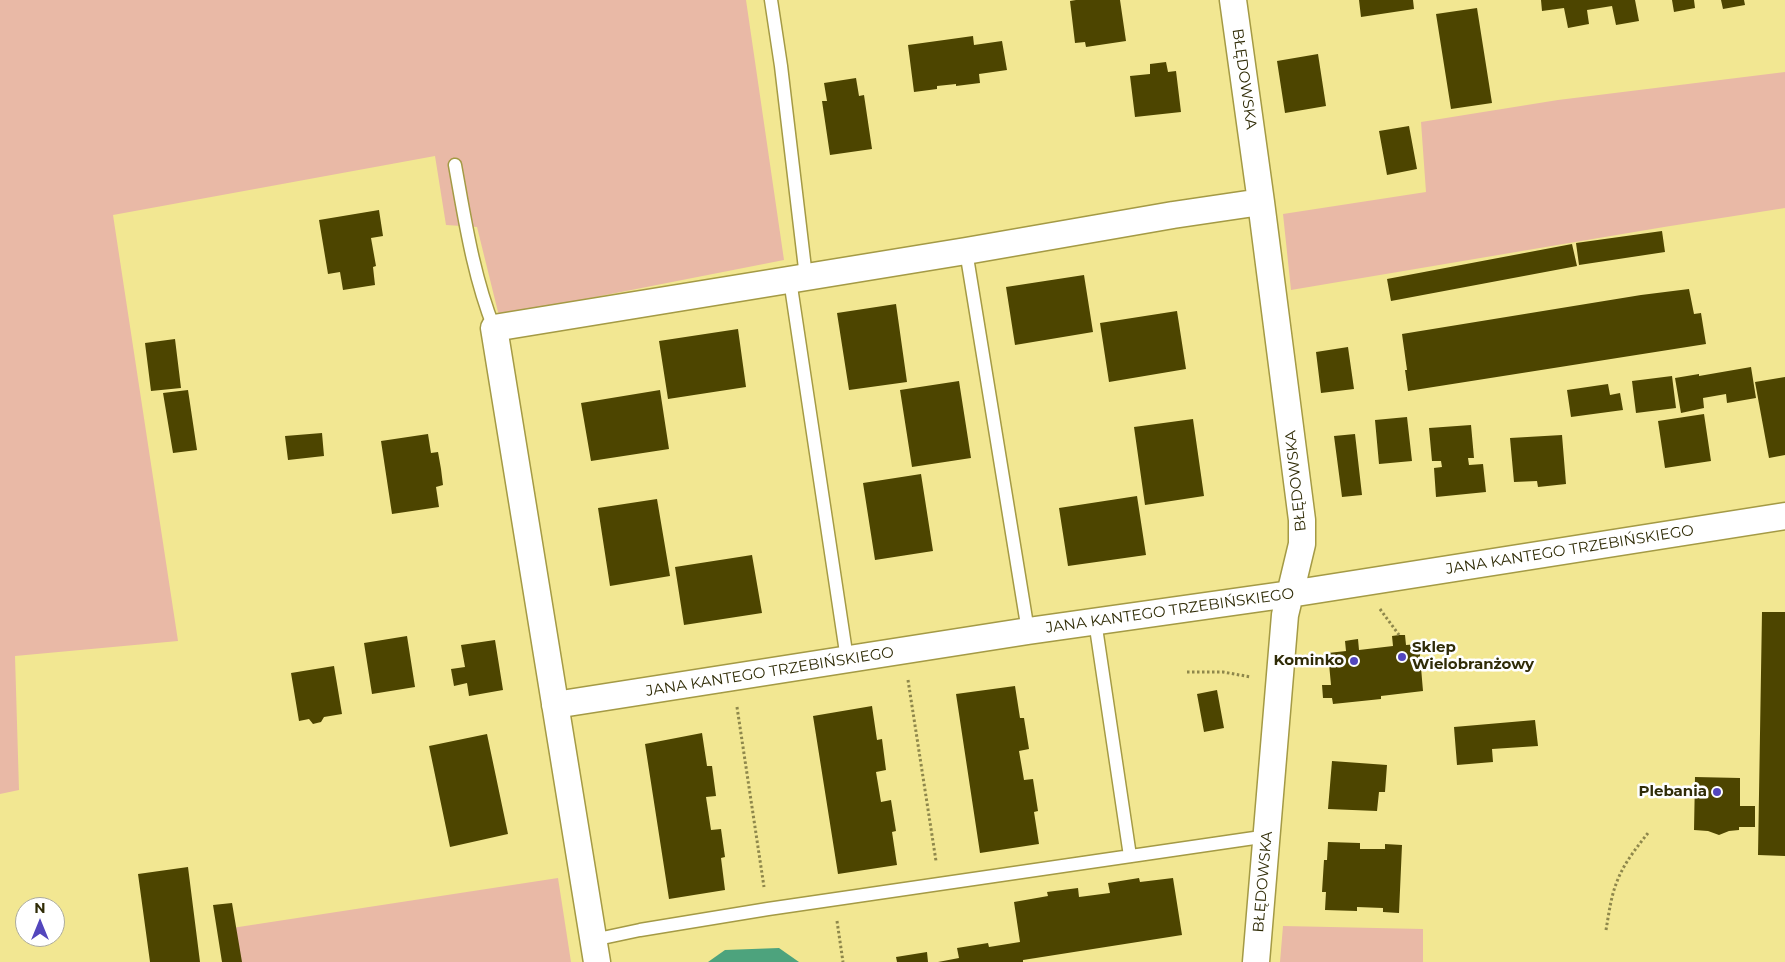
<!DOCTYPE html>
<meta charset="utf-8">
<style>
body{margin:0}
#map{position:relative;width:1785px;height:962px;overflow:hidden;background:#f2e792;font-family:Montserrat,sans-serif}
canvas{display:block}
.north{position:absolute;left:15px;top:897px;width:50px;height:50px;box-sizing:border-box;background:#fff;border:1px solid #acab9c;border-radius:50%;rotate:0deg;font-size:14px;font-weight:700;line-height:20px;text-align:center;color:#302c07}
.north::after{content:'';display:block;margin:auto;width:18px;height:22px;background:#5346bd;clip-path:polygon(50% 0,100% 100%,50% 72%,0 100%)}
</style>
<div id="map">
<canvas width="1785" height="962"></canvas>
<div class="north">N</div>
</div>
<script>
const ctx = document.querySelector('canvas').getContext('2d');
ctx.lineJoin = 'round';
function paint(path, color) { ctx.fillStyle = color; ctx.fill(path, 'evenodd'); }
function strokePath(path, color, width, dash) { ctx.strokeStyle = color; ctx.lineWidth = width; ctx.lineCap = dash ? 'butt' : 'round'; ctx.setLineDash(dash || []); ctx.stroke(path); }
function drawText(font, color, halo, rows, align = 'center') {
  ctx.font = font + ' Montserrat,sans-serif'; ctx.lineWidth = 5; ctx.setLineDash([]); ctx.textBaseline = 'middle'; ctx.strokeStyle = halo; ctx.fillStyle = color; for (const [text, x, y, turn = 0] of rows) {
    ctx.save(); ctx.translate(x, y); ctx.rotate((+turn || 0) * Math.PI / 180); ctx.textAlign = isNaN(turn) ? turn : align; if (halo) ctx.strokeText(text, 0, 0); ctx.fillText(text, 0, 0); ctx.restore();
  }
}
paint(new Path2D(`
 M 0,0 L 746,0 L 784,260 L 499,316 L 477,227 L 446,225 L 435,156 L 113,215 L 178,641 L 15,656 L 19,790 L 0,794 Z
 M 1785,72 L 1785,208 L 1664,227 L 1291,290 L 1283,214 L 1426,192 L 1421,122 L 1558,100 Z
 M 558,878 L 571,962 L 237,962 L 232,928 Z
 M 1283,926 L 1423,929 L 1423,962 L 1280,962 Z`), '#e9b9a6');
paint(new Path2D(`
 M 779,948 L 799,962 L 708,962 L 725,950 Z`), '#4da37d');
paint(new Path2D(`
 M 1076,0 L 1120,0 L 1126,41 L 1086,47 L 1085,42 L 1075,43 L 1070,1 Z
 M 1359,0 L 1413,0 L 1414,9 L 1361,17 Z
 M 1541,0 L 1635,0 L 1639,21 L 1616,25 L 1612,6 L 1587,10 L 1589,24 L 1568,28 L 1564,8 L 1542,11 Z
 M 1672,0 L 1694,0 L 1695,8 L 1674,12 Z
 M 1721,0 L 1744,0 L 1745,5 L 1723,9 Z
 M 1477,8 L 1492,103 L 1451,109 L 1436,14 Z
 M 973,36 L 974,45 L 1002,41 L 1007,70 L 979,74 L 980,83 L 956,86 L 956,84 L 937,86 L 937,89 L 914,92 L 908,45 Z
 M 1318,54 L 1326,106 L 1285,113 L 1277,61 Z
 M 1166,62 L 1168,72 L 1176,71 L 1181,112 L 1135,117 L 1130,76 L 1150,74 L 1150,64 Z
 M 856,78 L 859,96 L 864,95 L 872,149 L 830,155 L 822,101 L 827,101 L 824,83 Z
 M 1409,126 L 1417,169 L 1387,175 L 1379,131 Z
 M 379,210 L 383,236 L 371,238 L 376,266 L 373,267 L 375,285 L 343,290 L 340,272 L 328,274 L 319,220 Z
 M 1662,231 L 1665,252 L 1579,265 L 1576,243 Z
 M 1572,244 L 1577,266 L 1391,301 L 1387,279 Z
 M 1084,275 L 1093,332 L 1015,345 L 1006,287 Z
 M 1689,289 L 1694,314 L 1701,313 L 1706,344 L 1408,391 L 1405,370 L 1407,370 L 1402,334 L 1641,295 Z
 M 896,304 L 907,382 L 849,390 L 837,313 Z
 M 1177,311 L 1186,369 L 1109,382 L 1100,323 Z
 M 738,329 L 746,387 L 668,399 L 659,341 Z
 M 175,339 L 181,388 L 151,391 L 145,343 Z
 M 1348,347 L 1354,389 L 1321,393 L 1316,352 Z
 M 1751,367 L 1756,398 L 1727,403 L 1726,394 L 1703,398 L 1704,408 L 1681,413 L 1675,378 L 1699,374 L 1699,376 Z
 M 1672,376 L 1676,408 L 1636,413 L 1632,381 Z
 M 1785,377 L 1785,455 L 1769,458 L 1755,382 Z
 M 959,381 L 971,458 L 912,467 L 900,390 Z
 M 1608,384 L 1610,395 L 1620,393 L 1623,410 L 1571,417 L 1567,390 Z
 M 188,390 L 197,450 L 173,453 L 163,393 Z
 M 660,390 L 669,449 L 591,461 L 581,403 Z
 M 1704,414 L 1711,461 L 1665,468 L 1658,421 Z
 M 1407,417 L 1412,461 L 1379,464 L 1375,420 Z
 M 1193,419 L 1204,496 L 1145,505 L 1134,427 Z
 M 1471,425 L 1474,458 L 1468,458 L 1469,465 L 1483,464 L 1486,492 L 1436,497 L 1434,468 L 1442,467 L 1441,461 L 1432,461 L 1429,428 Z
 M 322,433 L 324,456 L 288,460 L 285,436 Z
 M 428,434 L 431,453 L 438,452 L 441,469 L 443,485 L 436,487 L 439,507 L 392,514 L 381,441 Z
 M 1355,434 L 1362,495 L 1342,497 L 1334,436 Z
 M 1562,435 L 1566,484 L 1538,487 L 1537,481 L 1514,482 L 1510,438 Z
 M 921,474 L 933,551 L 875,560 L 863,483 Z
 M 1137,496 L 1146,555 L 1068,566 L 1059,508 Z
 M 657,499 L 670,576 L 610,586 L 598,508 Z
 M 752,555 L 762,613 L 684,625 L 675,567 Z
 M 1762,612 L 1785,612 L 1785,856 L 1758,855 Z
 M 1399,635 L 1405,635 L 1406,645 L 1419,644 L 1423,691 L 1381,696 L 1381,699 L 1333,704 L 1332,698 L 1323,698 L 1322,685 L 1331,685 L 1328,653 L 1346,651 L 1345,641 L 1351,640 L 1358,639 L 1359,650 L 1393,646 L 1392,636 Z
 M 407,636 L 415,687 L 372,694 L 364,643 Z
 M 495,640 L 503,690 L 469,696 L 467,683 L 454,686 L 451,669 L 465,667 L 461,645 Z
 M 334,666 L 342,714 L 324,717 L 321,722 L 313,724 L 309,719 L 299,721 L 291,673 Z
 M 1015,686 L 1020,718 L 1024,718 L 1029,749 L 1019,751 L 1024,780 L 1033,779 L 1038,811 L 1034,812 L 1039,844 L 980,853 L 956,694 Z
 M 1217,690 L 1224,728 L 1204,732 L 1197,694 Z
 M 872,706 L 877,740 L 882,739 L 886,770 L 876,772 L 881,802 L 891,800 L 896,831 L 892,832 L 897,865 L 838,874 L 813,716 Z
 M 1535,720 L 1538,746 L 1492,749 L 1493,762 L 1457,765 L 1454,727 Z
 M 702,733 L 707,766 L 712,766 L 716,796 L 706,797 L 711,830 L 721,829 L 725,857 L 721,858 L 725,890 L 669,899 L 645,744 Z
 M 487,734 L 508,834 L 450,847 L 429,746 Z
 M 1332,761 L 1387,765 L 1385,792 L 1379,792 L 1377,811 L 1328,809 Z
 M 1695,777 L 1740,778 L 1740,806 L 1755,806 L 1755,827 L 1739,827 L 1739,830 L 1729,831 L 1719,835 L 1708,831 L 1694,830 Z
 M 1328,842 L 1360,843 L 1360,849 L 1385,849 L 1385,844 L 1402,845 L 1399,913 L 1383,912 L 1383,908 L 1357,907 L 1357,911 L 1325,910 L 1326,892 L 1322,892 L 1324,860 L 1327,860 Z
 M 188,867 L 200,962 L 150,962 L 138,874 Z
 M 1139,878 L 1140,882 L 1173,878 L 1182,935 L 1023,960 L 1023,962 L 938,962 L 959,958 L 957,948 L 988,943 L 989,947 L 1020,942 L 1014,902 L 1048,896 L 1047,892 L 1078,888 L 1079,897 L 1110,893 L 1108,883 Z
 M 232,903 L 242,962 L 222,962 L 213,905 Z
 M 927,952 L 928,962 L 897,962 L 896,957 Z`), '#4d4500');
const lane = new Path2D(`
 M 771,0 L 781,66 L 806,277
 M 455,165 C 465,220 473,275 494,328
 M 966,251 L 1028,631
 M 790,280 L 847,659
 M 1095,621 L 1130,856
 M 593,940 L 640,930 L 768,909 L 1268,836`);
const street = new Path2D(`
 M 1233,0 L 1261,202 L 1302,520 L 1302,544 L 1285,615 L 1256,962
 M 555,705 L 1028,631 L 1290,594 L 1785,516
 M 597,962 L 494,328 L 966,251 L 1173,215 L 1261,202`);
strokePath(lane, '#a49a45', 15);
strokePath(street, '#a49a45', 29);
strokePath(new Path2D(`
 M 1380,609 L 1399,635
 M 1187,672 L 1223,672 L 1251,677
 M 908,680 L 936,861
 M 737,707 L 764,887
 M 837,921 L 843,962
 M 1606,930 C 1609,913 1611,895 1618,879 C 1625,862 1637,847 1648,833`), '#8e874b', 3, [2.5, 2.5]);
strokePath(lane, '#fff', 12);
strokePath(street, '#fff', 26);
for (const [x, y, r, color] of [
 [1402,657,5,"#5346bd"],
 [1354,661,5,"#5346bd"],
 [1717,792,5,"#5346bd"]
]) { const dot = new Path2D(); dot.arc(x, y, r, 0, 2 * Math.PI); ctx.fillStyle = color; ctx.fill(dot); strokePath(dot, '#fff', 2); }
drawText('15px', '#302c07', '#fff', [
 ["BŁĘDOWSKA",1244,79,82],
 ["BŁĘDOWSKA",1296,481,-96],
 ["JANA KANTEGO TRZEBIŃSKIEGO",1570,550,-9],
 ["JANA KANTEGO TRZEBIŃSKIEGO",1170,611,-8],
 ["JANA KANTEGO TRZEBIŃSKIEGO",770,672,-9],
 ["BŁĘDOWSKA",1263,882,-85]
]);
drawText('bold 15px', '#302c07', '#fff', [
 ["Sklep",1412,648,"left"],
 ["Wielobranżowy",1412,665,"left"],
 ["Kominko",1344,661],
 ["Plebania",1707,792]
], 'right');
</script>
